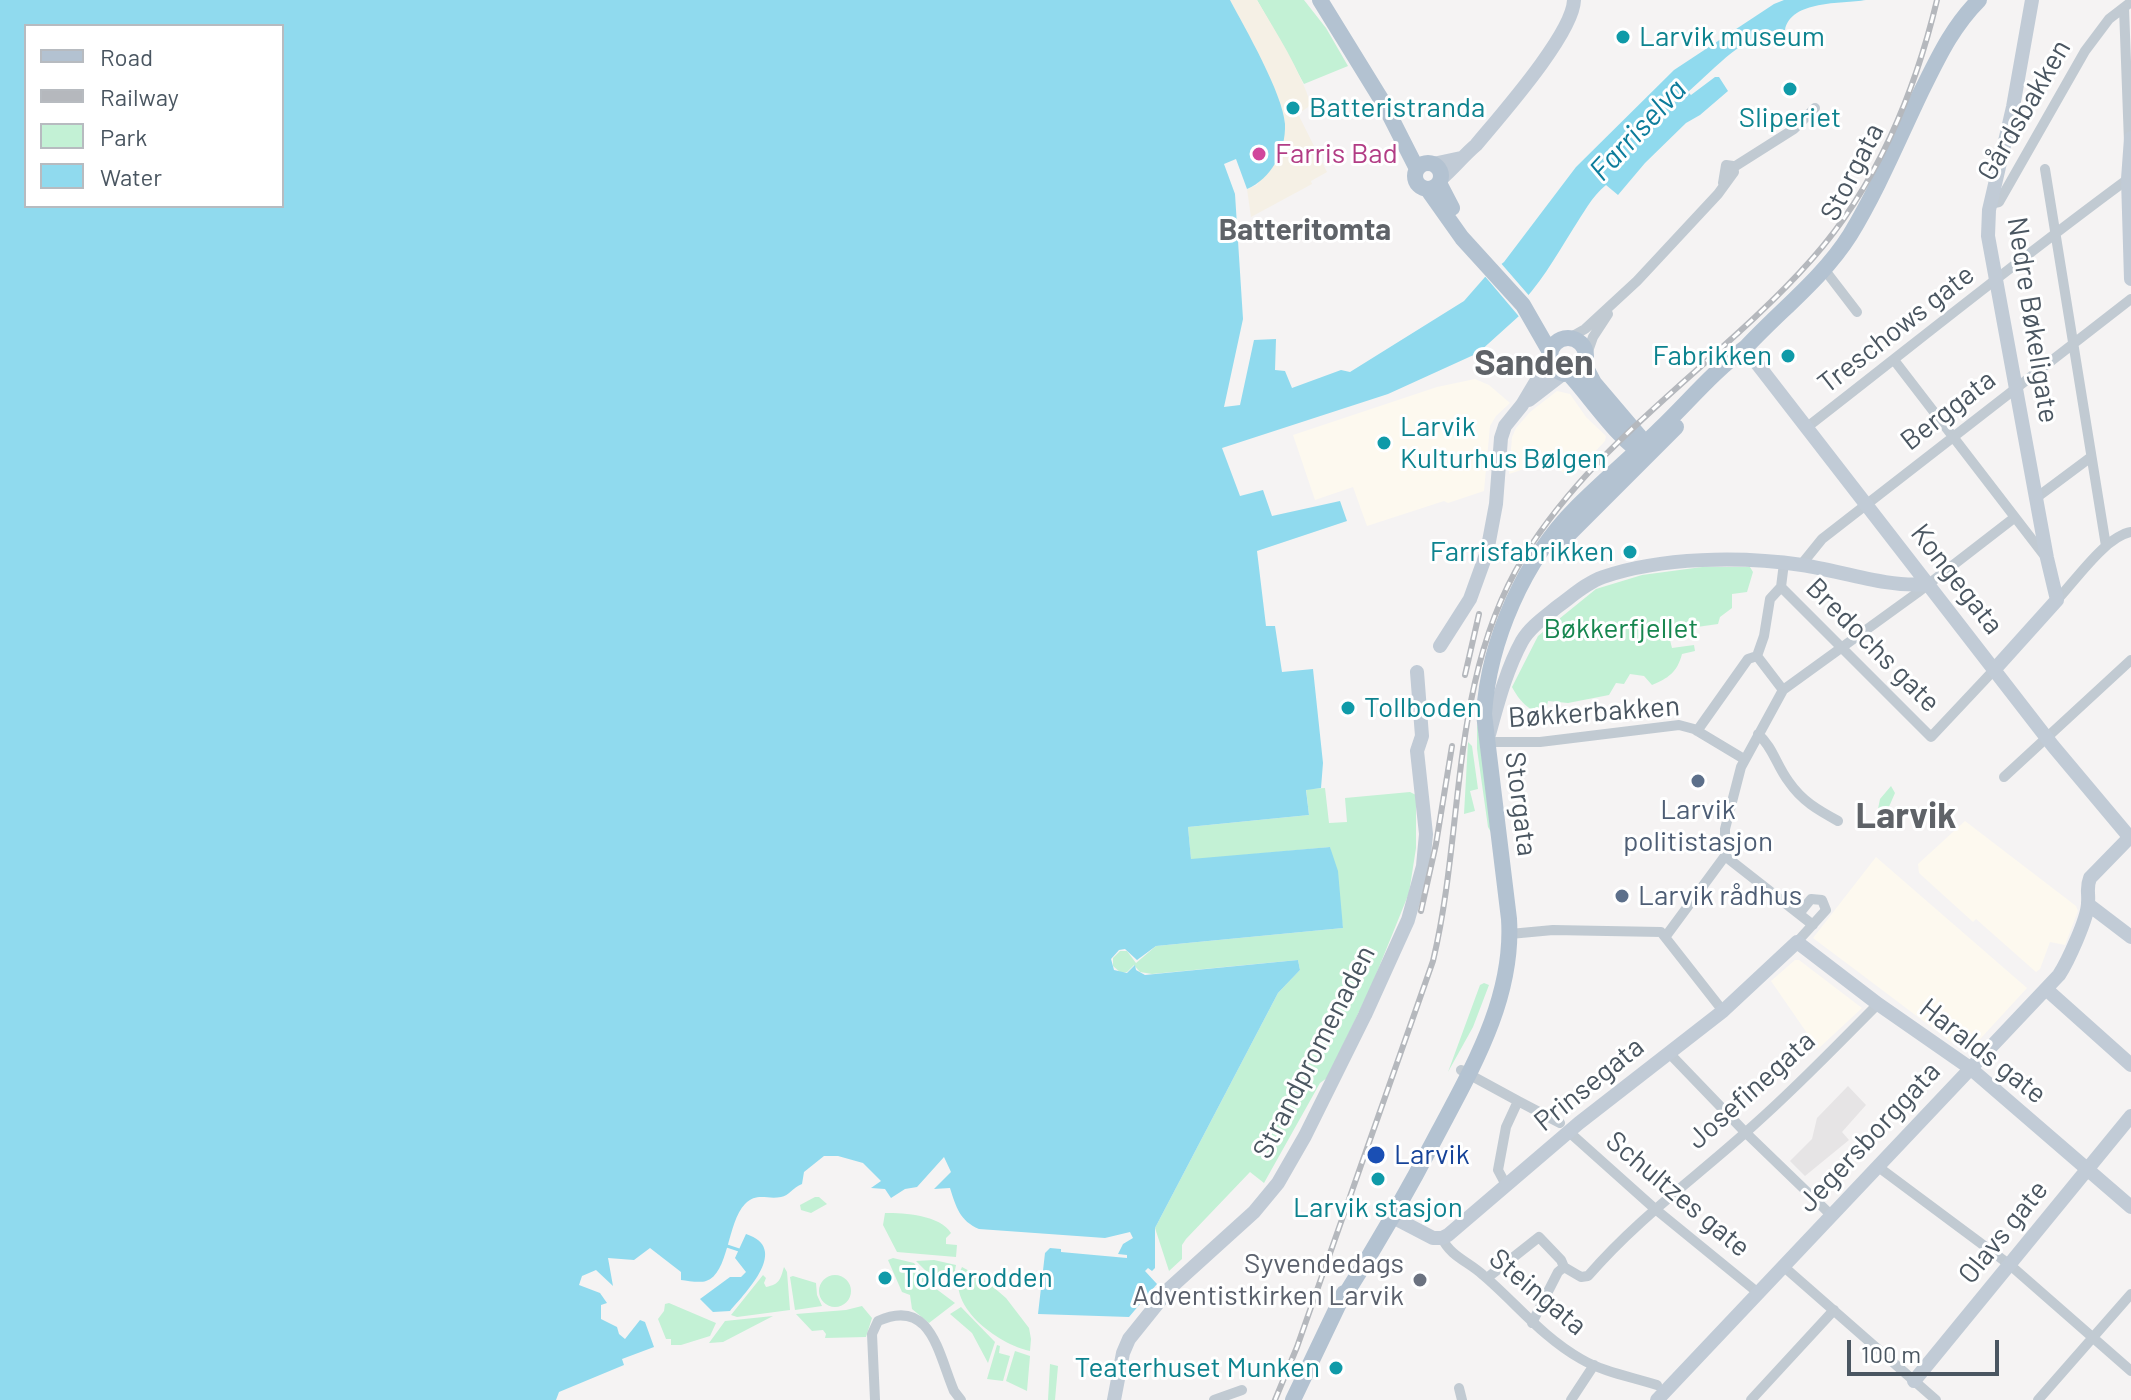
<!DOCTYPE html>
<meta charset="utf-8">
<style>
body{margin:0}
#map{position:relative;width:2131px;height:1400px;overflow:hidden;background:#f5f3f3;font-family:Barlow,sans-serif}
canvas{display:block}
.legend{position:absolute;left:24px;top:24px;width:260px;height:184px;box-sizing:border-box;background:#fff;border:2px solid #b7bbc0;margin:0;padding:10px 14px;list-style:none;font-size:24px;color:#4a5661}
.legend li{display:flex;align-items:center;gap:16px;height:40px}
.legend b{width:40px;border:2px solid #b7bbc0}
.scale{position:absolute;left:1847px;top:1340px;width:152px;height:36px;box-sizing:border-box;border:4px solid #4a5661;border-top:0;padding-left:10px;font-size:24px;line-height:28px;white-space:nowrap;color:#4a5661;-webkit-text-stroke:6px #fff;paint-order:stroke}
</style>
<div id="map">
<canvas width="2131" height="1400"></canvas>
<ul class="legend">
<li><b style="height:10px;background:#b3c2d1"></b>Road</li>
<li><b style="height:10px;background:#b5b8bd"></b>Railway</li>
<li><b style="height:22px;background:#c3f1d5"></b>Park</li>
<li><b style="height:22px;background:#90daee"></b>Water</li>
</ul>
<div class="scale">100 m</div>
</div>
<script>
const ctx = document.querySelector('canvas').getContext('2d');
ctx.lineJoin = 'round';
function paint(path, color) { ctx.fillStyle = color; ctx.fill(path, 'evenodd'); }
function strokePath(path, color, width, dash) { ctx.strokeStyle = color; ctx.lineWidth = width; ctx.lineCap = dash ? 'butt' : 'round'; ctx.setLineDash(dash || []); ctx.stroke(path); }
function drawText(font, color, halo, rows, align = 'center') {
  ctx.font = font + ' Barlow,sans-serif'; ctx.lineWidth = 6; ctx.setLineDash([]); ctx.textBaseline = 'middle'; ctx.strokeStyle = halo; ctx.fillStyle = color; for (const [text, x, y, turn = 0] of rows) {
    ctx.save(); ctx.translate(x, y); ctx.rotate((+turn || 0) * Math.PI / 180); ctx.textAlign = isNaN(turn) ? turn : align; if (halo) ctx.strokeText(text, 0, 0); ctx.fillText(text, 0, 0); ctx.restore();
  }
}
paint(new Path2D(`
 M 1475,379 L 1489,385 L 1510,403 L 1496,416 L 1490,426 L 1484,491 L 1448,503 L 1444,501 L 1367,526 L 1353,487 L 1315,500 L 1293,435 L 1437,387 Z
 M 1557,391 L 1570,394 L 1586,417 L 1606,436 L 1605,441 L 1571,477 L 1545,462 L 1509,474 L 1512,437 L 1516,428 L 1530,412 Z
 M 1965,821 L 2076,906 L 2078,911 L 2065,945 L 2050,942 L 2040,969 L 2036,972 L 1976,919 L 1973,922 L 1919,873 L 1918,864 Z
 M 1876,857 L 2027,988 L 1970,1050 L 1954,1044 L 1813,938 Z
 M 1795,960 L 1799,960 L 1862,1008 L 1818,1049 L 1771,981 Z`), '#fdf9ef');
paint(new Path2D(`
 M 1848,1086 L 1866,1105 L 1842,1132 L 1849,1140 L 1805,1176 L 1790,1161 L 1812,1139 L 1817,1118 Z`), '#e6e4e5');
paint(new Path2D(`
 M 1257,0 L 1304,0 L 1326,28 L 1348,66 L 1304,84 Z
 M 1702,567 L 1750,567 L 1753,572 L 1747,592 L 1732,594 L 1732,608 L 1720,617 L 1718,624 L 1690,628 L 1689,632 L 1669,636 L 1672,648 L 1694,645 L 1695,651 L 1682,654 C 1677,673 1668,678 1652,685 L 1644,676 L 1630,674 L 1624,684 L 1616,683 L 1609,695 L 1568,703 L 1548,701 L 1545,714 C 1530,713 1518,699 1512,687 L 1538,636 L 1596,589 L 1642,575 Z
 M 1477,720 L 1492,834 L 1488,827 L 1477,749 Z
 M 1468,742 L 1472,746 L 1478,789 L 1470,791 L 1475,811 L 1464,814 Z
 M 1891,786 L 1895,793 L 1888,809 L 1878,809 L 1880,799 Z
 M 1325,788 L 1329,823 L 1347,822 L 1345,798 L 1410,792 L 1416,795 L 1416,848 L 1409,893 L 1371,987 L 1327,1078 L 1320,1083 L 1264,1183 L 1250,1172 L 1186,1239 L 1182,1245 L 1182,1259 L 1169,1271 L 1155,1228 L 1278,993 L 1300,970 L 1298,960 L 1152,974 L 1140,972 L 1134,965 L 1127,972 L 1121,973 L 1113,966 L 1113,958 L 1120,951 L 1127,951 L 1136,963 L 1156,946 L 1343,928 L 1330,847 L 1191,860 L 1188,827 L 1309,815 L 1306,789 Z
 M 1484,983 L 1489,985 L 1473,1027 L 1448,1072 L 1480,985 Z
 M 815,1197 L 819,1197 L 827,1204 L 811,1213 L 801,1210 L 800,1205 Z
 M 885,1213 C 905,1213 940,1215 951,1233 L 946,1238 L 946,1244 L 957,1245 L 956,1257 L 897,1252 L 883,1225 Z
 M 893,1258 L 914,1263 L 931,1285 L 955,1303 L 929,1323 L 912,1309 L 910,1295 L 902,1292 L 888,1260 Z
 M 934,1260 L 956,1265 L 954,1275 L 929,1274 L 916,1261 Z
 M 784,1267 L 787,1272 L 790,1310 L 737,1317 L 731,1315 L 763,1275 L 766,1278 L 764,1283 L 766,1287 C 780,1284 780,1280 784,1267 Z
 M 962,1267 L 984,1279 L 1006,1298 L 1029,1328 L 1031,1339 L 1030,1351 C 998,1344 943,1305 962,1267 Z
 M819 1291a16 16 0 1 1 32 0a16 16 0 1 1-32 0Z
 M 793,1276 L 816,1283 L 817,1295 L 822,1306 L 795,1310 L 790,1277 Z
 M 669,1303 L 716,1323 L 710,1336 L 681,1345 L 671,1345 L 671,1339 L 666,1339 L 658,1319 L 664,1311 L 665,1304 Z
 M 862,1306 L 872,1318 L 866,1337 L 825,1338 L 826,1334 L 823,1330 L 812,1331 L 796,1314 L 846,1310 Z
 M 961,1307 L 995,1342 L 988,1363 L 972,1333 L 950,1314 Z
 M 773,1316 L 723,1342 L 709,1343 L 725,1321 Z
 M 997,1345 L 1000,1346 L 999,1353 L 1010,1356 L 1003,1381 L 987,1379 Z
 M 1015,1351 L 1030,1356 L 1027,1391 L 1006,1381 Z
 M 1050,1364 L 1058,1366 L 1055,1400 L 1048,1400 Z`), '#c3f1d5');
paint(new Path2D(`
 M 1230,0 L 1257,0 C 1277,34 1300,69 1311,105 L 1298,114 L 1327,172 L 1311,181 L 1312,184 L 1251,217 L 1247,189 L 1257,185 L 1285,121 L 1270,81 Z`), '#f5f0e5');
paint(new Path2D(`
 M 0,0 L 1230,0 C 1245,28 1283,94 1285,124 C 1286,151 1271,179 1247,189 L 1236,159 L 1224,164 L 1235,194 L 1243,319 L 1224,407 L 1240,405 L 1254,340 L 1276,339 L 1275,370 L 1285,371 L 1292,388 L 1341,370 L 1350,372 L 1464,301 L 1485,277 L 1504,262 L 1576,167 L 1674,70 L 1774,4 L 1784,0 L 1866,0 C 1841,4 1791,0 1785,30 C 1748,29 1715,69 1688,92 L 1691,95 L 1715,77 L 1719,77 L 1728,91 L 1700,115 L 1686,123 L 1645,163 L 1618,195 L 1606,185 C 1592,196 1583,214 1573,229 C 1555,258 1539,286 1515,310 L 1519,316 L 1478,353 L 1388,394 L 1222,448 L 1240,496 L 1263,490 L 1272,516 L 1340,501 L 1347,521 L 1257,551 L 1266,626 L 1275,626 L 1282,672 L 1313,669 L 1323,763 L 1321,788 L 1306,790 L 1309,815 L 1188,827 L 1191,859 L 1330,847 L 1338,871 L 1343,928 L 1156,946 L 1137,960 L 1125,949 L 1119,950 L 1111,959 L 1114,970 L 1127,973 L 1135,965 L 1136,970 L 1145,975 L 1298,960 L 1300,970 L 1278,993 L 1155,1228 L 1155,1268 L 1152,1271 L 1148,1268 L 1145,1271 L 1157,1284 L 1129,1317 L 1038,1314 L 1045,1253 L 1050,1248 L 1061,1249 L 1061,1252 L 1127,1258 L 1127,1255 L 1118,1254 L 1123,1244 L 1133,1238 L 1130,1232 L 1105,1238 L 979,1229 C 960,1221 956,1207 950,1188 L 934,1189 L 951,1172 L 944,1157 L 917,1187 L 905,1189 L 891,1198 L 885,1189 L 871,1188 L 881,1181 L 863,1163 L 838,1156 L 824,1156 L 804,1172 L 802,1184 C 793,1187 789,1196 781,1197 C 767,1200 757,1192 745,1204 C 727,1222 729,1274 706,1281 C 700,1283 688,1281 681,1280 L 681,1272 L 650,1248 L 634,1260 L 608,1258 L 613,1286 L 596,1270 L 582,1276 L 579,1285 L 600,1293 L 607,1303 L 601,1305 L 601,1319 L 617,1327 L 619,1334 L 625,1339 L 640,1320 L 645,1322 L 654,1347 L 622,1359 L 624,1365 L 559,1392 L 556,1400 L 0,1400 ZM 26,26 L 282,26 L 282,206 L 26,206 Z
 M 746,1234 C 790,1248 747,1291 730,1311 L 713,1312 L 700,1299 L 730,1277 L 741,1277 L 746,1272 L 735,1258 Z`), '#90daee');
paint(new Path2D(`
 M 1499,261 L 1532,299 L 1520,311 L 1522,320 L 1483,274 Z`), '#f5f3f3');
strokePath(new Path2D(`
 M 727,1246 L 739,1250`), '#90daee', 3);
strokePath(new Path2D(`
 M 2124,8 L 2129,142
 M 1734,167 L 1794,129 L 1815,108
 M 2045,169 L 2106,546
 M 1990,204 L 1999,202 L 2085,51 L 2109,19 L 2131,2
 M 1824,269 L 1857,312
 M 1571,337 L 1585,329 L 1637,281 L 1718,194 L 1734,172 L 1733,166 L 1726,165 L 1723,183
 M 1587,354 L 1593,337 L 1608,314
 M 1894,360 L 2044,555
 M 1806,428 C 1913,345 2019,259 2128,179
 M 2036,498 L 2091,457
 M 1801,565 L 1822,539 L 2131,299
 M 1781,587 L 1931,737 L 1994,670
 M 2057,600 C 2075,581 2106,536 2131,532
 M 1757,656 L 1764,636 L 1770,599 L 1781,587 L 1784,563
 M 1757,656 L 1783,690
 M 1697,731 L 1748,659 L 1757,656
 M 1758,734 C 1773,747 1777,767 1789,782 C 1802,801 1818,810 1838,821
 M 1487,742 L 1540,742 L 1679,725 L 1694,729 L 1744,759
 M 2004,777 L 2131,660
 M 1725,856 L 1813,925
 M 1510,934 L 1553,930 L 1661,932 L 1723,1011
 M 1666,936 L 1725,856 L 1725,829 L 1741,767 L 1783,690 L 1917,593 L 2014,518
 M 1797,942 L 1826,910 L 1822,900 L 1811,899 L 1799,914
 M 1669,1053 L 1745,1132 L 1831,1215
 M 1461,1070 L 1518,1101 L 1506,1127 L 1498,1170 L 1506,1185
 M 1518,1101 L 1560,1123
 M 1569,1132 L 1654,1208 L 1757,1292
 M 1877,1166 L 2010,1265 L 2131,1371
 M 1442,1238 C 1450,1256 1469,1262 1483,1275 C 1516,1303 1542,1337 1581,1359 C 1603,1372 1632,1377 1657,1385
 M 1783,1266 L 1936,1400
 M 1487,1278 L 1539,1237 L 1561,1260 L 1564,1267
 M 1532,1323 L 1558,1272 L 1564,1267 L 1581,1277 L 1588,1276 C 1640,1216 1697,1177 1755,1124 C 1798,1086 1838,1044 1878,1004
 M 1459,1388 L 1462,1400
 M 875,1400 L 872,1334 L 878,1321 C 931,1297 938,1353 954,1391 L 961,1400
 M 1214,1400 L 1242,1390
 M 1571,1400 L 1594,1365
 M 1751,1400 L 1834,1310
 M 2038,1400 L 2131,1294`), '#c1cad2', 10);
strokePath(new Path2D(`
 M 2131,138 L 2128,179 L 2131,279
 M 1433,164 L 1461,158
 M 1441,179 C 1454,168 1463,156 1476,145 C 1500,116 1573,34 1574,0
 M 1745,348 L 2053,746 L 2131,839
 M 1529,400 L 1564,373
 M 1440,646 L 1470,599 L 1487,552 L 1496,504 L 1501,438 L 1505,426 L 1522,405 L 1550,358
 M 1994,670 L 2057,600 L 2047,558 L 1988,236 L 1989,210 L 2013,107 L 2032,0
 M 1488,738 C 1497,706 1506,670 1522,641 C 1530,627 1545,617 1557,607 C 1571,597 1586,583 1603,577 C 1661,557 1741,556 1802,565 C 1842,571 1887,588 1927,584
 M 2089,905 L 2131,937
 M 2046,989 L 2131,1065
 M 1385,1213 L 1433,1238 L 1442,1238 L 1448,1235 L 1579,1123 L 1723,1011 L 1797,942 L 1878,1004 L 1970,1068 L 2131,1207
 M 1914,1381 L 2131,1116
 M 1114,1400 L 1123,1353 L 1129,1339 L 1170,1288 L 1254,1212 L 1278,1183 L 1305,1136 L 1365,1015 L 1408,920 L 1423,866 L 1426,834 L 1417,751 L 1422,736 L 1417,672
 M 1657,1400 L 2059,975 C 2067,963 2088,918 2088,903 C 2089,893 2086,888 2090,878 L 2131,836`), '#c1cbd6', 14);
strokePath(new Path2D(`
 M 1320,0 L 1384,104 L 1417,169
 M1415 176a13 13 0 1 1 26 0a13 13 0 1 1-26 0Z
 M 1439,183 L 1452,208
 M 1428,190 L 1462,238 L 1523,305 L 1550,352
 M1550 356a18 18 0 1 1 36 0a18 18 0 1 1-36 0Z
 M 1738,356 C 1774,315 1821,281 1850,235 C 1878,189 1898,140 1921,92 C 1938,58 1952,27 1979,0
 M 1584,364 L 1594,383 L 1645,443 L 1648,451
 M 1569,374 C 1588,394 1621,443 1644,454
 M 1562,541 L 1676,427
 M 1342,1300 C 1377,1245 1409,1189 1439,1131 C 1474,1065 1514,996 1509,919 L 1484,714 C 1489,640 1524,560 1577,507 C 1604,480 1634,455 1661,428 C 1689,401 1714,371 1745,348
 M 1293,1400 L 1344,1293`), '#b3c2d1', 16);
const rail = new Path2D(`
 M 1465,675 L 1479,614
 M 1421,911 L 1436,844 L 1452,746
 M 1275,1400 L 1297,1347 L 1433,961 C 1465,827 1449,680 1523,558 C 1597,437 1720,363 1812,259 C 1876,187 1915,92 1937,0`);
strokePath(rail, '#b5b8bd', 6);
strokePath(rail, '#fff', 3, [9]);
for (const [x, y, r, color] of [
 [1623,37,8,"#0f9aa8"],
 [1790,89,8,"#0f9aa8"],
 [1293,108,8,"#0f9aa8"],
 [1259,154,8,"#d1479c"],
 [1788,356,8,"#0f9aa8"],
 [1384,443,8,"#0f9aa8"],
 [1630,552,8,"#0f9aa8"],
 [1348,708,8,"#0f9aa8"],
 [1698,781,8,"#5c6f8a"],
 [1622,896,8,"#5c6f8a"],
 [1376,1155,10,"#1a4fb4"],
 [1378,1179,8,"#0f9aa8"],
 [885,1278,8,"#0f9aa8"],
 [1420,1280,8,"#6b7280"],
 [1336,1368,8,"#0f9aa8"]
]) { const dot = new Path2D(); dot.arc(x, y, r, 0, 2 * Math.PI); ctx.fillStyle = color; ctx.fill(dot); strokePath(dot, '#fff', 3); }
drawText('28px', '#0d838f', '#fff', [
 ["Larvik museum",1639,37],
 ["Batteristranda",1309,108],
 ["Sliperiet",1790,118,"center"],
 ["Fabrikken",1772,356,"right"],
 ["Larvik",1400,427],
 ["Kulturhus Bølgen",1400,459],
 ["Farrisfabrikken",1614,552,"right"],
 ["Tollboden",1364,708],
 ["Larvik stasjon",1378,1208,"center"],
 ["Tolderodden",901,1278],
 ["Teaterhuset Munken",1320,1368,"right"]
], 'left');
drawText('28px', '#4a5661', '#fff', [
 ["Gårdsbakken",2024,110,-60],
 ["Storgata",1852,172,-63],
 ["Nedre Bøkeligate",2033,320,81],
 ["Treschows gate",1896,329,-38],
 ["Berggata",1948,410,-38],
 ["Kongegata",1957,579,52],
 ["Bredochs gate",1873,645,45],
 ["Bøkkerbakken",1594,712,-4],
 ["Storgata",1521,804,83],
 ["Haralds gate",1983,1051,38],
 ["Strandpromenaden",1314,1052,-63],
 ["Prinsegata",1589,1084,-39],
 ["Josefinegata",1751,1090,-42],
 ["Jegersborggata",1869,1137,-47],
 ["Schultzes gate",1678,1194,40],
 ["Olavs gate",2003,1232,-51],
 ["Steingata",1538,1292,40]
]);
drawText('28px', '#b23c85', '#fff', [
 ["Farris Bad",1275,154]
], 'left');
drawText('28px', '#17864f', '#fff', [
 ["Bøkkerfjellet",1621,629]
]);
drawText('28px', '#4e5e75', '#fff', [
 ["Larvik",1698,810],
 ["politistasjon",1698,842],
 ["Larvik rådhus",1638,896,"left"]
]);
drawText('28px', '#164399', '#fff', [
 ["Larvik",1394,1155]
], 'left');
drawText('28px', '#5b616d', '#fff', [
 ["Syvendedags",1404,1264],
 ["Adventistkirken Larvik",1404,1296]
], 'right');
drawText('italic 30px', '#0c7c9b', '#fff', [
 ["Farriselva",1638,130,-47]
]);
drawText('bold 30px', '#5f6368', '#fff', [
 ["Batteritomta",1305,230]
]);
drawText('bold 36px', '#5f6368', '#fff', [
 ["Sanden",1534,363],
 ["Larvik",1906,816]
]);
</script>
